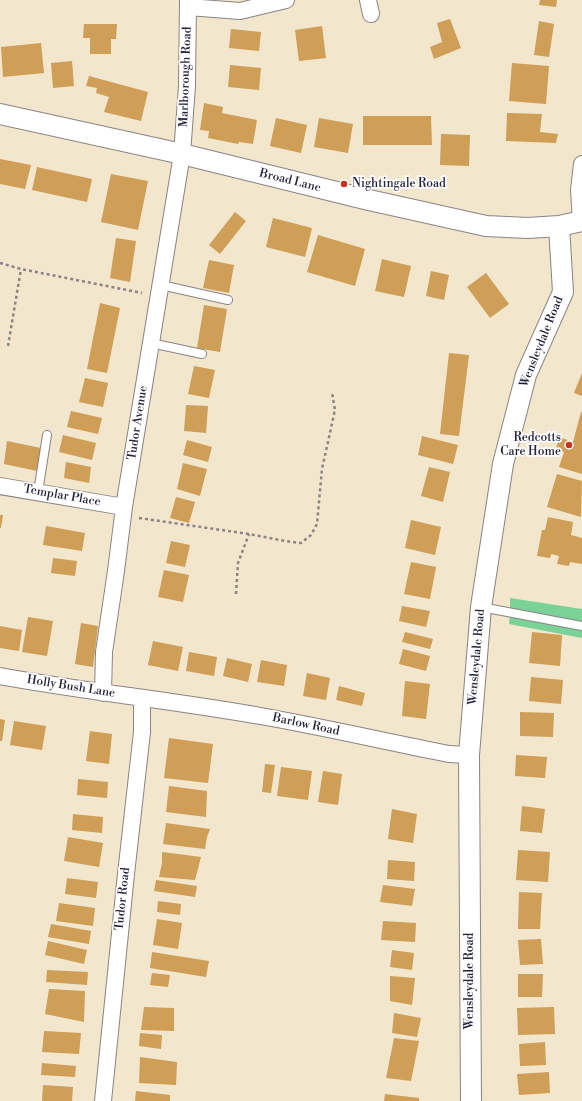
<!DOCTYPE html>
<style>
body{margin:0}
canvas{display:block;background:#f2e6cc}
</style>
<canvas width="582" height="1101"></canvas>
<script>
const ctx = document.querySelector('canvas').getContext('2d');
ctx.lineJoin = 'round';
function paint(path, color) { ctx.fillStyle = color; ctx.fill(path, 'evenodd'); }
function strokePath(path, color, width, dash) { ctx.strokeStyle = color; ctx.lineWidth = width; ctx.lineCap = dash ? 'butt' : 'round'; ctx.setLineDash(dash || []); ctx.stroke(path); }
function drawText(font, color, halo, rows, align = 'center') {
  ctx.font = font + ' "Libre Bodoni",serif'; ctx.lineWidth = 3.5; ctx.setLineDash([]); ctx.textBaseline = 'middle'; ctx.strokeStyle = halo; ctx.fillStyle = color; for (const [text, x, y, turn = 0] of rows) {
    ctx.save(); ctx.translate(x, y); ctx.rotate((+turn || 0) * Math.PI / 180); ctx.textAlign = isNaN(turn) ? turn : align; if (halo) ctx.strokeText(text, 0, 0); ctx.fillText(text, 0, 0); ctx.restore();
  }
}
paint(new Path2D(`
 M 510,598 L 582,609 L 582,638 L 509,624 L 510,613 Z`), '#7bd297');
paint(new Path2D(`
 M 540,0 L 557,0 L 556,7 L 539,5 Z
 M 450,19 L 461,48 L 434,59 L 430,47 L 442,42 L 437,23 Z
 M 539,21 L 554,24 L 549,57 L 534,55 Z
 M 84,24 L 117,24 L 116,39 L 111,39 L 111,54 L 90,54 L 90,38 L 83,38 Z
 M 322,26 L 326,58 L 299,61 L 295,30 Z
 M 231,29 L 261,32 L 259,51 L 229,48 Z
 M 41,43 L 44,73 L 3,77 L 1,47 Z
 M 72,61 L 74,86 L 53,88 L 51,63 Z
 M 512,63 L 549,66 L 546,104 L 509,101 Z
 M 230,65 L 261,68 L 259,90 L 228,87 Z
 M 89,76 L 148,92 L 141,121 L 104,112 L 109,97 L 96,93 L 97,88 L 86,86 Z
 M 204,103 L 223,107 L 222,113 L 257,120 L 253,144 L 239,142 L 238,144 L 208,138 L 209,131 L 200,130 Z
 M 507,113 L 542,114 L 540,132 L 558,134 L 556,143 L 506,141 Z
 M 363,116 L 431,116 L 432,145 L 363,145 Z
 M 276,118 L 307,125 L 301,153 L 270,146 Z
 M 319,118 L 353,124 L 348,153 L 314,147 Z
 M 441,134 L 470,135 L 469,166 L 440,165 Z
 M 0,159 L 31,165 L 25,189 L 0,184 Z
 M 37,167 L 92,179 L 87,202 L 32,190 Z
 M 111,174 L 148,181 L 138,230 L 101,222 Z
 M 235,212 L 246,221 L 220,254 L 209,245 Z
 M 273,218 L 312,228 L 305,257 L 266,247 Z
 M 318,235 L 365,249 L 355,286 L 307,272 Z
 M 116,238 L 136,241 L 130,282 L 110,278 Z
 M 382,259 L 411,266 L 404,297 L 375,291 Z
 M 209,260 L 234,265 L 229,293 L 203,288 Z
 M 431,271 L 449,275 L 444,300 L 426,296 Z
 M 486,273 L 509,304 L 490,318 L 467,287 Z
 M 100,303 L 120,308 L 107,373 L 87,369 Z
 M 204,305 L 227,309 L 220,352 L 197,348 Z
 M 449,353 L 469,355 L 459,436 L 440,434 Z
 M 194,366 L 215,370 L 209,398 L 188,394 Z
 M 582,373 L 582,396 L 574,393 Z
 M 85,378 L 108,383 L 103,407 L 79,402 Z
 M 186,405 L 208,406 L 206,433 L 184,431 Z
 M 71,411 L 102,418 L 98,434 L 67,427 Z
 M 581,412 L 582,412 L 582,474 L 559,467 L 564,452 L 556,449 L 559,437 L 573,442 Z
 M 63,435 L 96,443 L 92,460 L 59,452 Z
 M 422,436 L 458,445 L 453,464 L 418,455 Z
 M 187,440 L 212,447 L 208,462 L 183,455 Z
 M 7,441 L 41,448 L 37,471 L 4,464 Z
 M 66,462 L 91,467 L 89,483 L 64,478 Z
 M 183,463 L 207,469 L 200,496 L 177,489 Z
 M 429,467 L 450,472 L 443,502 L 421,496 Z
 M 557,474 L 582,481 L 581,517 L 547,507 Z
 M 176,497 L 195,502 L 189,523 L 170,518 Z
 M 0,515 L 3,515 L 1,528 L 0,528 Z
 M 548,517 L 573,522 L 571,535 L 582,538 L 582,564 L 570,562 L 569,566 L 557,564 L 559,556 L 551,554 L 550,558 L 537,556 L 542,530 L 545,530 Z
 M 411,520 L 441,527 L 435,555 L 405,548 Z
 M 46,526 L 85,533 L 82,551 L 43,545 Z
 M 171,541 L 190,545 L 185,567 L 166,563 Z
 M 53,558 L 77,561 L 75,576 L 51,573 Z
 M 411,562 L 436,567 L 430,599 L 404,594 Z
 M 164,570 L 189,575 L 183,602 L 158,597 Z
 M 402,606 L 430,611 L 426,627 L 399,621 Z
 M 28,617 L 53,621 L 47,656 L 22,652 Z
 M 81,623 L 98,626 L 93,667 L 75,664 Z
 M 0,626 L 22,630 L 19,651 L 0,648 Z
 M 405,632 L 433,639 L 430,649 L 402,642 Z
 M 532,632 L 562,635 L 560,666 L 529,663 Z
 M 153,641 L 183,647 L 178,671 L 148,665 Z
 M 403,649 L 430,656 L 426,671 L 399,664 Z
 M 189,652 L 217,657 L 214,676 L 186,671 Z
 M 227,658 L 252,664 L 248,682 L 223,676 Z
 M 261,660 L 287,665 L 284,686 L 257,682 Z
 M 307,673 L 330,678 L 326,700 L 303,696 Z
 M 531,677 L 563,680 L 561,704 L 529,701 Z
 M 405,681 L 430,684 L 426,719 L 402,716 Z
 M 339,686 L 365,693 L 362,706 L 336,700 Z
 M 520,712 L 554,713 L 553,737 L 520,736 Z
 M 0,719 L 5,720 L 2,741 L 0,741 Z
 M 14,721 L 46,726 L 42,750 L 10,745 Z
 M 90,731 L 112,734 L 109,764 L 86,761 Z
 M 169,738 L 213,744 L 208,783 L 164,778 Z
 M 516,755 L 547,757 L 545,778 L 515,776 Z
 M 265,764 L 275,765 L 271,793 L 262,792 Z
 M 281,767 L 312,771 L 308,800 L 277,796 Z
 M 323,771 L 342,774 L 338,805 L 318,802 Z
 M 78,779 L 108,782 L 107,798 L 77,795 Z
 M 169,786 L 207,791 L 206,817 L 166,812 Z
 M 522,806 L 545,809 L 542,833 L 520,831 Z
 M 392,809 L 417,814 L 413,843 L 388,839 Z
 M 73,814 L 103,817 L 102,833 L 72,830 Z
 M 166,823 L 210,829 L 207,837 L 205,849 L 163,844 Z
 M 68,837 L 103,843 L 99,867 L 64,861 Z
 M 518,850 L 550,852 L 548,882 L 516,880 Z
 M 162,852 L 201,857 L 195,880 L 159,877 L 162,863 Z
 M 388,860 L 415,862 L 414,881 L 387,879 Z
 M 67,878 L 98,882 L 96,898 L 65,894 Z
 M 156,880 L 197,886 L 195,897 L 154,891 Z
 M 383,885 L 415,889 L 412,906 L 380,902 Z
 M 519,892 L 542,893 L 540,929 L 518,929 Z
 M 158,901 L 181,904 L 180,915 L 157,912 Z
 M 59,903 L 95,908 L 93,926 L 56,921 Z
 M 157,919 L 182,923 L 178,949 L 153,945 Z
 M 383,921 L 416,923 L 415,942 L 381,940 Z
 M 51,924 L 91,931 L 89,944 L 48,937 Z
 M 541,939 L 543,964 L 520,965 L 518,940 Z
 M 48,941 L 87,950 L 84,964 L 45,955 Z
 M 392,950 L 414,953 L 412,970 L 390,967 Z
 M 152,952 L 209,961 L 206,977 L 150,968 Z
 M 47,970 L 88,972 L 87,985 L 46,982 Z
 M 152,973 L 170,975 L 168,987 L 150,985 Z
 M 518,974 L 543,974 L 542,997 L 518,997 Z
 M 390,976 L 415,978 L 412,1005 L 390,1001 Z
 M 49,989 L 85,991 L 84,1022 L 45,1014 Z
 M 144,1007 L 174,1008 L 174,1031 L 141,1030 Z
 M 554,1007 L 555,1034 L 518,1035 L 517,1008 Z
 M 394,1013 L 421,1018 L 417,1037 L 392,1033 Z
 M 44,1031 L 81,1033 L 79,1054 L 42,1052 Z
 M 140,1033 L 162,1035 L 161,1049 L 139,1046 Z
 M 394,1038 L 419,1041 L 411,1081 L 386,1078 Z
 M 545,1042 L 546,1065 L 520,1066 L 519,1044 Z
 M 140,1057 L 177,1062 L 176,1085 L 139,1083 Z
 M 42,1063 L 76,1066 L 75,1077 L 41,1075 Z
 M 549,1072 L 550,1093 L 519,1095 L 517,1074 Z
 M 43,1085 L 73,1087 L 72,1101 L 42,1101 Z
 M 136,1091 L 170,1095 L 170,1101 L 135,1101 Z
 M 385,1094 L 419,1098 L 419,1101 L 384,1101 Z`), '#cf9e57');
const service = new Path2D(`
 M 161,285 L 228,300
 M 151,343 L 202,354
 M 38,492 L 47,435
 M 481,607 L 582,626`);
const minor = new Path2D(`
 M 368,0 L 371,14
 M 188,7 L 240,11 L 286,0
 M 581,221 L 579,190 L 582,164
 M 0,486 L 124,507
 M 0,676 C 88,692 178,701 266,717 C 327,728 388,742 449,754 L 469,755
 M 103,693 L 104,652 L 116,571 L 124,507 L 182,154 L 187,86 L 188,0
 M 103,1101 L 126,874 L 142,732 L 142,698`);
const tertiary = new Path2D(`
 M 0,114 L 182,154 L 369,200 L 486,226 L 528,228 L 559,226 L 582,221
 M 471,1101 L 469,755 L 481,607 L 503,464 L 526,375 L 563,292 L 559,226`);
strokePath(service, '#8a8484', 10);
strokePath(minor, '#8a8484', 18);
strokePath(tertiary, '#8a8484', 22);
strokePath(new Path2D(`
 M 0,263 L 21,269 L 142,293
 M 8,346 L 21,269
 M 139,518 L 249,534 L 285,541 L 301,543 L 311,535 L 317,524 L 322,469 L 335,410 L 332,393
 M 236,594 L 238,563 L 249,534`), '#8a8484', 2.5, [3, 3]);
strokePath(service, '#fff', 8);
strokePath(minor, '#fff', 16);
strokePath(tertiary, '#fff', 20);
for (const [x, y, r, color] of [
 [344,184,4,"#c8321e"],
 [569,445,4,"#c8321e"]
]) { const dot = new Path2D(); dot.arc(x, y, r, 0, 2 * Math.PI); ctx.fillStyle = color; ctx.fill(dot); strokePath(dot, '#fff', 1.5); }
drawText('12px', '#22223b', '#fff', [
 ["Marlborough Road",186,77,-88],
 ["Broad Lane",290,181,14],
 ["Wensleydale Road",542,342,-68],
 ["Tudor Avenue",138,423,-81],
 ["Templar Place",62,496,10],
 ["Wensleydale Road",477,657,-85],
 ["Holly Bush Lane",71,687,9],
 ["Barlow Road",306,725,12],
 ["Tudor Road",123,899,-84],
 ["Wensleydale Road",470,981,-90]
]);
drawText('12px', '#22223b', '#fff', [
 ["Nightingale Road",352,184],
 ["Redcotts",561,438,"right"],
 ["Care Home",561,452,"right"]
], 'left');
</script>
